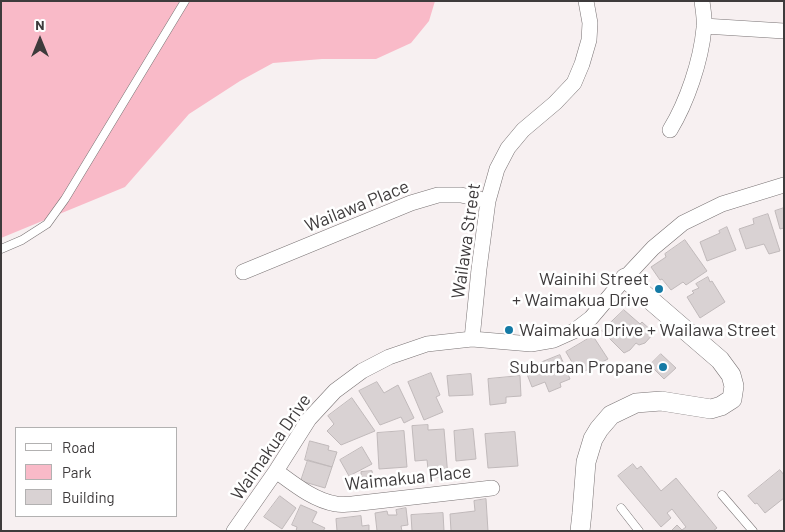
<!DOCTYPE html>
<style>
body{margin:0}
#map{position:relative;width:785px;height:532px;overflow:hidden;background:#f7f0f1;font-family:Barlow,sans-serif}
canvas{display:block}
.frame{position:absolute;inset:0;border:2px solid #3e3b3c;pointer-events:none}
.legend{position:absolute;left:15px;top:427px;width:162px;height:90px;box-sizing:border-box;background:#fff;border:1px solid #b2b1b1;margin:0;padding:6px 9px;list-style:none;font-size:15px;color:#3e3b3c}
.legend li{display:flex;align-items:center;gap:10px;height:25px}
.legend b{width:25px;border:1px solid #b2b1b1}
.north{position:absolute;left:15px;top:15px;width:50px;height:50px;-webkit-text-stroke:4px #fff;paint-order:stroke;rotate:0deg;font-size:14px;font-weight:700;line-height:20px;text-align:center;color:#3e3b3c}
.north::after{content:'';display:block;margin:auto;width:18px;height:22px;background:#3e3b3c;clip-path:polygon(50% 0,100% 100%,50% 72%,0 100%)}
</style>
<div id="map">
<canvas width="785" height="532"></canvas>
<div class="frame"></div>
<ul class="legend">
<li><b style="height:6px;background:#fff"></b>Road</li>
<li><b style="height:14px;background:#f9bac8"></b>Park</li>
<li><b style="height:14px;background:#d9d2d3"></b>Building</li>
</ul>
<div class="north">N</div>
</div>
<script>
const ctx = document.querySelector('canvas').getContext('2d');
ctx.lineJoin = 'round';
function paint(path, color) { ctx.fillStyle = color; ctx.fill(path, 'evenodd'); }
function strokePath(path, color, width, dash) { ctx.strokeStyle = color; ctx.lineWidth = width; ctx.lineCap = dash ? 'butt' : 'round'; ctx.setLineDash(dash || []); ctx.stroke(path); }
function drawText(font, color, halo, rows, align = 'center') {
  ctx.font = font + ' Barlow,sans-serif'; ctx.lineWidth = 5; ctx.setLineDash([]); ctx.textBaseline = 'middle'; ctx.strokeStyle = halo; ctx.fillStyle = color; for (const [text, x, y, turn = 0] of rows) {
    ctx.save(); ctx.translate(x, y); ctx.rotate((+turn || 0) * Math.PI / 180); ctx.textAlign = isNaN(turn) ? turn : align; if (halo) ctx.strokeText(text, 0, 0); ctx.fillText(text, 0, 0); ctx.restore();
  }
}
paint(new Path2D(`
 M 1,1 L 435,1 L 429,21 L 411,43 L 376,59 L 322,59 L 273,63 L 240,81 L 189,114 L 125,187 L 1,238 Z`), '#f9bac8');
const building = new Path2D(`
 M 784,208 L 784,228 L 780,229 L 775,211 Z
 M 768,214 L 780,251 L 769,254 L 764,244 L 746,249 L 739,229 L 754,224 L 753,219 Z
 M 727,227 L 736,250 L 707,261 L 700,242 L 720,233 L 719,231 Z
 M 685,240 L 707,271 L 686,285 L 683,282 L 671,290 L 662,279 L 660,280 L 651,267 L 666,257 L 665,254 Z
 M 708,277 L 710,282 L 712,281 L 725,302 L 700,318 L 687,297 L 694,293 L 692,291 L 699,288 L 696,284 Z
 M 624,310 L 640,324 L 642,322 L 654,333 L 645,343 L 639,345 L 636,343 L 630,350 L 624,353 L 602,331 Z
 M 593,336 L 608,359 L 579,374 L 566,352 Z
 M 661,354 L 676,368 L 664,379 L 650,365 Z
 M 560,355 L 570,379 L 560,383 L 561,387 L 549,392 L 545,382 L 532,387 L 525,369 Z
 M 431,373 L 440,395 L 436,397 L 443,412 L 424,420 L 408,382 Z
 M 471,374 L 473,395 L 449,396 L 447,376 Z
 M 520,376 L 521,396 L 506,397 L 506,403 L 490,405 L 488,379 Z
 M 377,382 L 384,393 L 398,385 L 414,418 L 404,423 L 401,417 L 380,425 L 359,391 Z
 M 352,398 L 375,431 L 341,445 L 327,431 L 334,424 L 328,416 Z
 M 428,425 L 428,430 L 444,429 L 448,477 L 429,478 L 427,460 L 415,461 L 412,426 Z
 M 473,429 L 476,459 L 456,461 L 454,431 Z
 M 404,431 L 407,467 L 379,469 L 377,433 Z
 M 515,432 L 518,466 L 488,468 L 485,434 Z
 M 310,441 L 329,446 L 328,450 L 337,452 L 332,467 L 305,460 Z
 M 362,447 L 372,464 L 349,476 L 340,460 Z
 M 308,460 L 332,467 L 325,488 L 301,481 Z
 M 633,464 L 637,469 L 641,466 L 661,491 L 676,478 L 717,528 L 713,531 L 671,531 L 677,525 L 682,530 L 686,527 L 672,509 L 667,513 L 671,518 L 661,527 L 618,476 Z
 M 780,470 L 784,475 L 784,498 L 765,513 L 757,503 L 755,504 L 748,496 Z
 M 372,471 L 374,485 L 362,486 L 361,472 Z
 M 280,496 L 296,508 L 282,529 L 264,517 Z
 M 486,499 L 488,531 L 451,531 L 450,514 L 475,511 L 474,501 Z
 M 301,505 L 317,512 L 312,522 L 325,528 L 323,531 L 296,531 L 297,527 L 292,525 Z
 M 406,508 L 408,525 L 401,526 L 402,531 L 377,531 L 375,513 L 387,511 L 388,515 L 397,515 L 396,510 Z
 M 443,513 L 444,531 L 412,531 L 411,515 Z
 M 361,516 L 362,526 L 369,525 L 369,531 L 337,531 L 336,519 Z`);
paint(building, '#d9d2d3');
strokePath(building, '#c0b9ba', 1);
const service = new Path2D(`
 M 1,249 L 22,240 L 47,224 L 65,199 L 185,1
 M 722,495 L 753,531
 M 621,508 L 639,531`);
const minor = new Path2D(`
 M 704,26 L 784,31
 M 670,130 C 687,102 701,61 704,28 C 705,19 703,10 702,1
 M 243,272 L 411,203 L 438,195 L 461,195 L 488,201
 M 472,339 L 479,269 L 488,201 L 497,169 L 508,148 L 523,130 L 555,103 L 574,83 L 582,64 L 589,40 L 590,23 L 586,1
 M 276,471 C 294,484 313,500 336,504 C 341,505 347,504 352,504 L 492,488
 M 234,531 L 276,471 L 309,419 L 335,391 L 362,371 L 389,357 L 427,344 L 472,339 L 531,344 L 554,340 L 574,331 L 591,318 L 625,278 L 653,248 L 683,223 L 722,204 L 784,185`);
const tertiary = new Path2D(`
 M 580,531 L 582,513 L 586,462 L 593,439 L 599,429 L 611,415 L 636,403 L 661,401 L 711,409 L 721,406 L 732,399 L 734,386 L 731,375 L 720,360 L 625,278`);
strokePath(service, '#797374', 9);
strokePath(minor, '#797374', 16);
strokePath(tertiary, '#797374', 20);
strokePath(service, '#fff', 8);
strokePath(minor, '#fff', 15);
strokePath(tertiary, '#fff', 19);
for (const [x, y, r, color] of [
 [659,289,5,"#147aa5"],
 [509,330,5,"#147aa5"],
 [663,367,5,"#147aa5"]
]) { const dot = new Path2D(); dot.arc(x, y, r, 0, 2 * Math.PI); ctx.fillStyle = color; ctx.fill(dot); strokePath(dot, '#fff', 2); }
drawText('18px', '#3e3b3c', '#fff', [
 ["Wailawa Place",357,206,-22],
 ["Wailawa Street",466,241,-82],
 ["Waimakua Drive",271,447,-55],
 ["Waimakua Place",408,478,-6]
]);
drawText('18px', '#3e3b3c', '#fff', [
 ["Wainihi Street",649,279],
 ["+ Waimakua Drive",649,300],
 ["Waimakua Drive + Wailawa Street",519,330,"left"],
 ["Suburban Propane",653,367]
], 'right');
</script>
